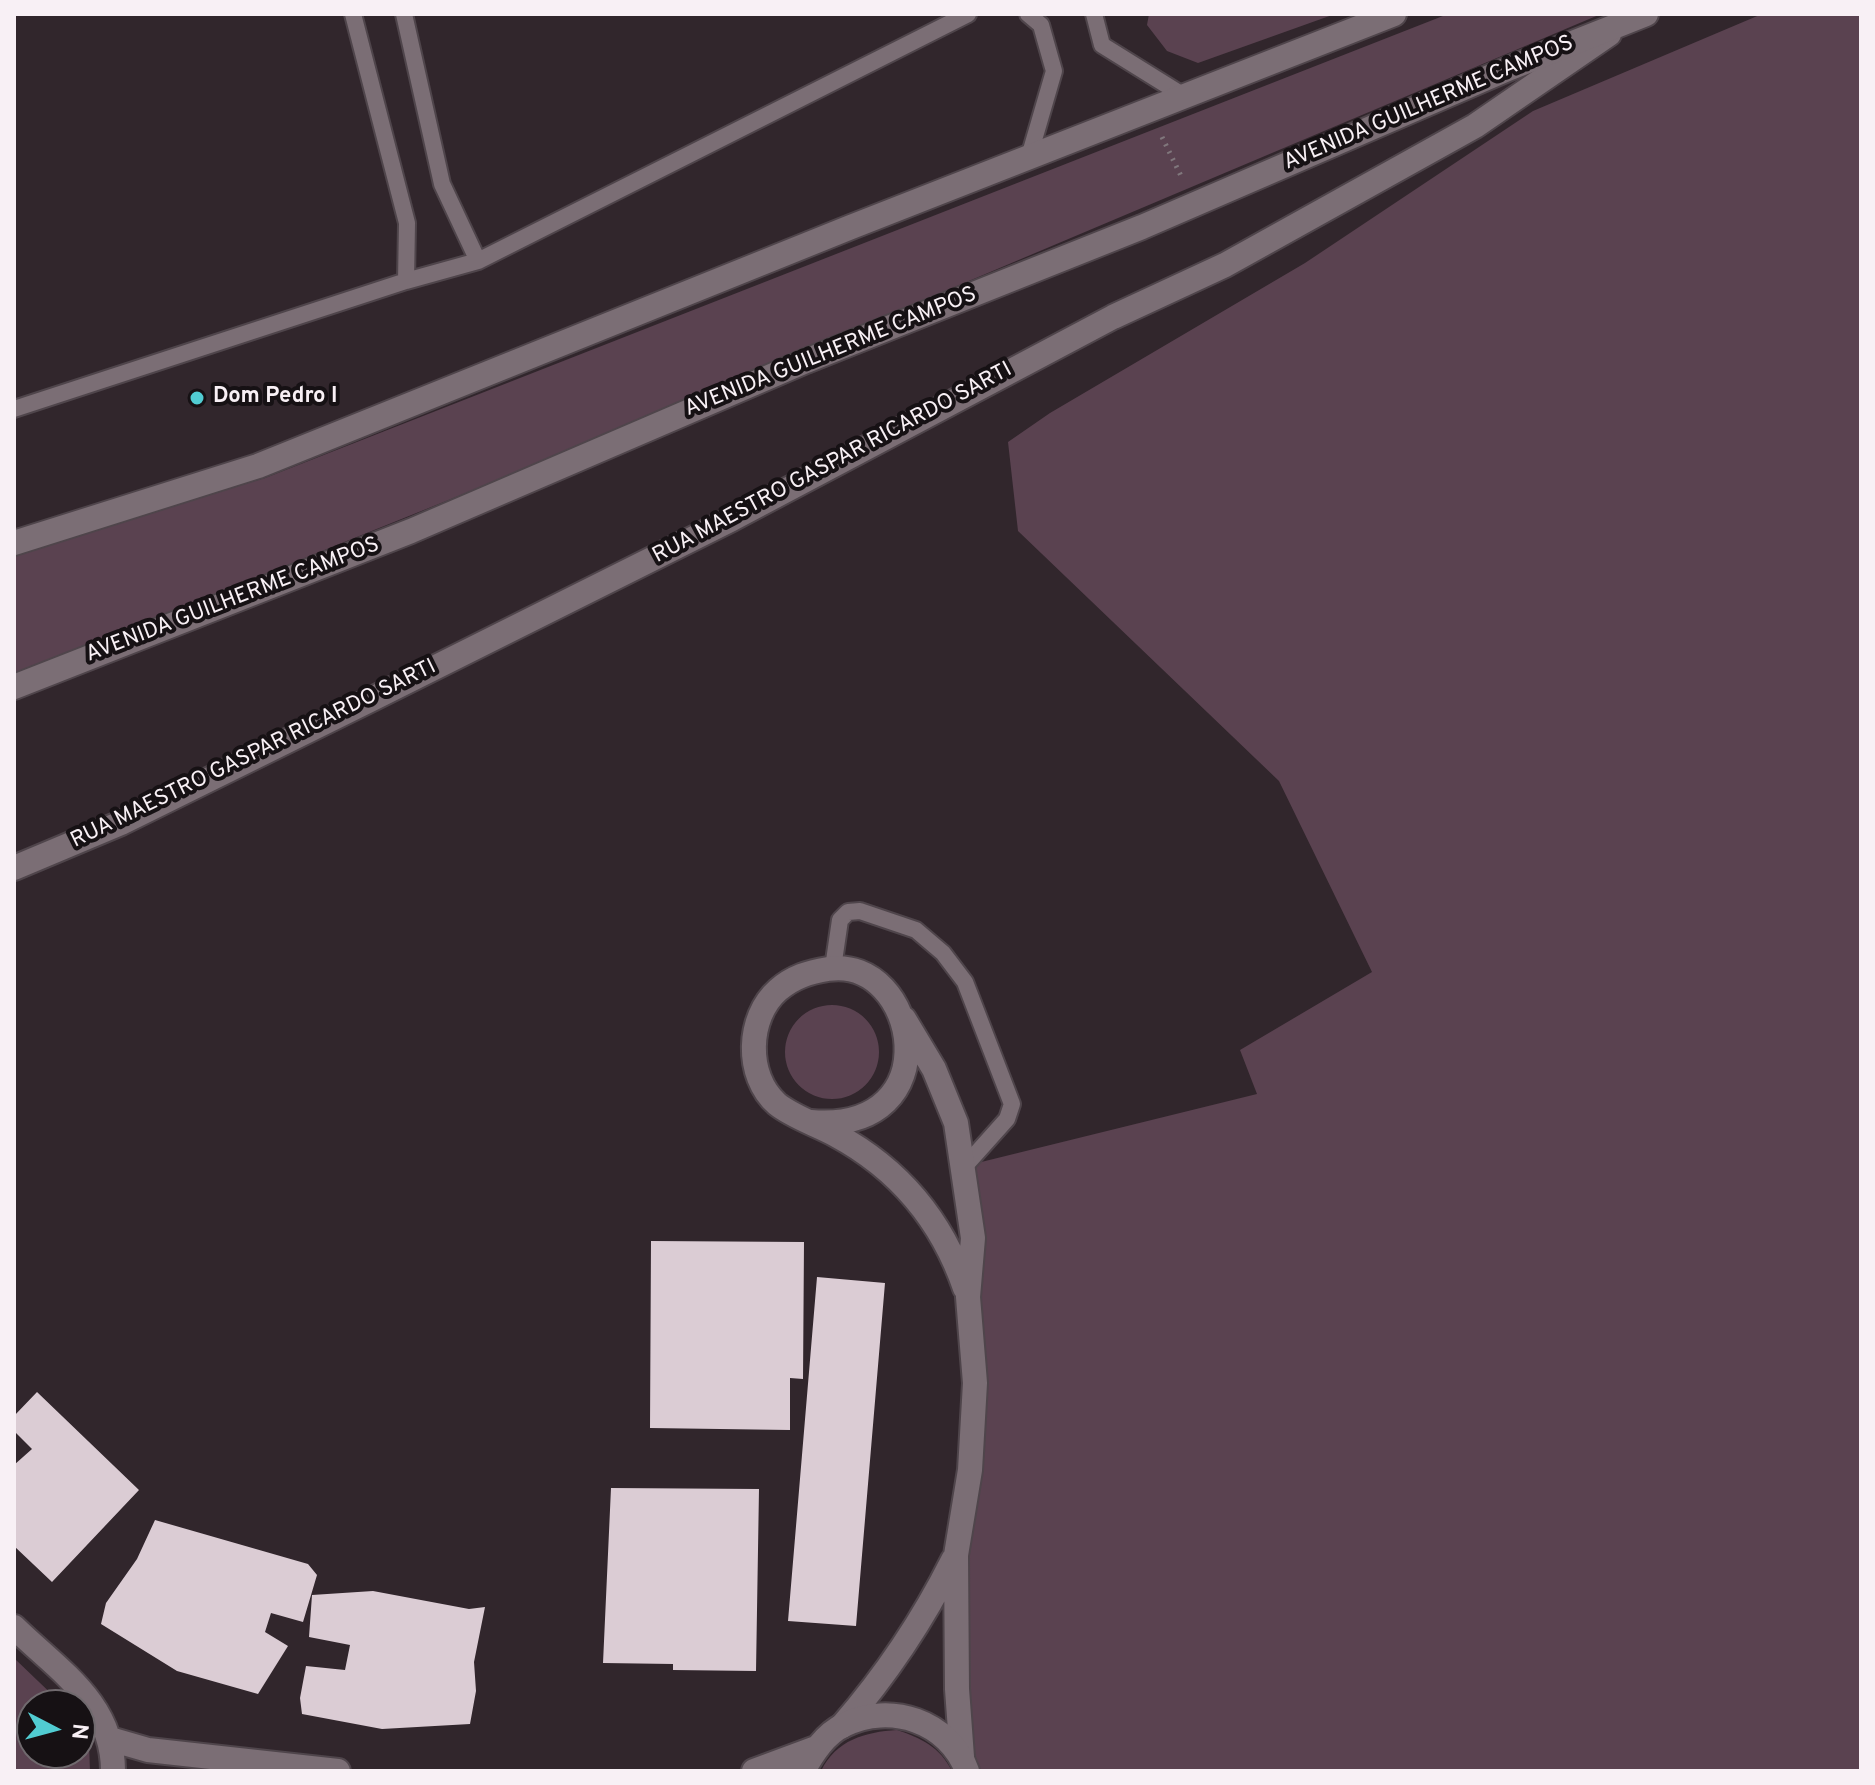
<!DOCTYPE html>
<style>
body{margin:0}
#map{position:relative;width:1875px;height:1785px;overflow:hidden;background:#31262c;font-family:Overpass,sans-serif}
canvas{display:block}
.frame{position:absolute;inset:0;border:16px solid #f8f0f5;pointer-events:none}
.north{position:absolute;left:16px;top:1689px;width:80px;height:80px;box-sizing:border-box;background:#161114;border:2px solid #706a6e;border-radius:50%;rotate:96deg;font-size:22px;font-weight:700;line-height:32px;text-align:center;color:#f8f0f5}
.north::after{content:'';display:block;margin:auto;width:28px;height:36px;background:#51ccd2;clip-path:polygon(50% 0,100% 100%,50% 72%,0 100%)}
</style>
<div id="map">
<canvas width="1875" height="1785"></canvas>
<div class="frame"></div>
<div class="north">N</div>
</div>
<script>
const ctx = document.querySelector('canvas').getContext('2d');
ctx.lineJoin = 'round';
function paint(path, color) { ctx.fillStyle = color; ctx.fill(path, 'evenodd'); }
function strokePath(path, color, width, dash) { ctx.strokeStyle = color; ctx.lineWidth = width; ctx.lineCap = dash ? 'butt' : 'round'; ctx.setLineDash(dash || []); ctx.stroke(path); }
function drawText(font, color, halo, rows, align = 'center') {
  ctx.font = font + ' Overpass,sans-serif'; ctx.lineWidth = 8; ctx.setLineDash([]); ctx.textBaseline = 'middle'; ctx.strokeStyle = halo; ctx.fillStyle = color; for (const [text, x, y, turn = 0] of rows) {
    ctx.save(); ctx.translate(x, y); ctx.rotate((+turn || 0) * Math.PI / 180); ctx.textAlign = isNaN(turn) ? turn : align; if (halo) ctx.strokeText(text, 0, 0); ctx.fillText(text, 0, 0); ctx.restore();
  }
}
paint(new Path2D(`
 M 1149,14 L 1335,14 L 1198,63 L 1167,51 L 1147,25 Z
 M 1448,14 L 1601,14 L 486,485 L 14,675 L 14,552 L 265,478 Z
 M 1762,14 L 1861,14 L 1861,1771 L 971,1771 L 957,1689 L 970,1470 L 965,1166 L 1257,1094 L 1240,1050 L 1372,972 L 1279,781 L 1018,531 L 1008,442 L 1050,413 L 1305,263 L 1533,111 Z
 M785 1052a47 47 0 1 1 94 0a47 47 0 1 1-94 0Z
 M 14,1658 L 63,1705 L 32,1705 L 32,1753 L 80,1753 L 80,1721 L 89,1744 L 90,1771 L 14,1771 Z
 M 897,1730 C 921,1738 940,1747 952,1771 L 821,1771 C 836,1740 865,1732 897,1730 Z`), '#5a4250');
paint(new Path2D(`
 M 651,1241 L 804,1242 L 803,1379 L 790,1378 L 790,1430 L 650,1428 Z
 M 817,1277 L 885,1283 L 856,1626 L 788,1621 Z
 M 37,1392 L 139,1490 L 52,1582 L 14,1546 L 14,1465 L 32,1449 L 14,1431 L 14,1416 Z
 M 611,1488 L 759,1489 L 756,1671 L 673,1670 L 673,1664 L 603,1663 Z
 M 155,1520 L 308,1564 L 317,1575 L 303,1622 L 271,1613 L 265,1632 L 288,1646 L 258,1694 L 177,1671 L 101,1624 L 106,1603 L 137,1559 Z
 M 373,1591 L 469,1609 L 485,1607 L 474,1662 L 476,1691 L 470,1724 L 382,1729 L 302,1714 L 300,1698 L 306,1666 L 345,1670 L 350,1645 L 309,1637 L 312,1595 Z`), '#dbccd4');
const service = new Path2D(`
 M 353,14 L 407,223 L 406,281
 M 404,14 L 442,184 L 478,261
 M 1028,14 L 1041,25 L 1054,71 L 1029,157
 M 1094,14 L 1102,45 L 1184,96
 M 14,409 L 406,281 L 478,261 L 968,14
 M 833,968 L 840,920 L 848,912 L 860,911 L 916,930 L 943,953 L 965,982 L 1012,1104 L 1007,1119 L 965,1166`);
const minor = new Path2D(`
 M 904,1019 L 934,1069 L 956,1123 L 973,1238 L 968,1297 L 975,1383 L 970,1470 L 956,1555 L 957,1689 L 962,1757
 M 811,1122 C 952,1134 919,955 828,969 C 809,972 793,977 778,990 C 747,1017 745,1076 777,1104 C 793,1117 818,1125 836,1135 C 899,1169 942,1221 965,1288
 M 842,1726 C 887,1674 922,1622 953,1560`);
const tertiary = new Path2D(`
 M 14,868 L 121,823 L 372,699 L 732,519 L 1113,317 L 1225,265 L 1475,126 L 1609,34
 M 14,1627 C 59,1671 113,1703 113,1771
 M 110,1739 L 148,1750 L 338,1771
 M 754,1771 L 816,1748
 M 803,1771 C 813,1753 825,1734 844,1725 C 890,1702 949,1721 967,1771`);
const secondary = new Path2D(`
 M 14,543 L 258,466 L 851,227 L 1394,14
 M 14,687 L 411,531 L 806,361 L 1142,227 L 1510,68 L 1646,14`);
strokePath(service, '#4f454b', 20);
strokePath(minor, '#4f454b', 28);
strokePath(tertiary, '#4f454b', 28);
strokePath(secondary, '#4f454b', 28);
strokePath(new Path2D(`
 M 1162,137 L 1182,178`), '#80777c', 5, [2, 6]);
strokePath(service, '#7b6e75', 16);
strokePath(minor, '#7b6e75', 24);
strokePath(tertiary, '#7b6e75', 24);
strokePath(secondary, '#7b6e75', 24);
for (const [x, y, r, color] of [
 [197,398,8,"#51ccd2"]
]) { const dot = new Path2D(); dot.arc(x, y, r, 0, 2 * Math.PI); ctx.fillStyle = color; ctx.fill(dot); strokePath(dot, '#161114', 3); }
drawText('22px', '#f8f0f5', '#161114', [
 ["AVENIDA GUILHERME CAMPOS",1429,104,-23],
 ["AVENIDA GUILHERME CAMPOS",831,353,-22],
 ["RUA MAESTRO GASPAR RICARDO SARTI",833,464,-28],
 ["AVENIDA GUILHERME CAMPOS",233,601,-21],
 ["RUA MAESTRO GASPAR RICARDO SARTI",254,755,-26]
]);
drawText('bold 22px', '#f8f0f5', '#161114', [
 ["Dom Pedro I",213,398]
], 'left');
</script>
